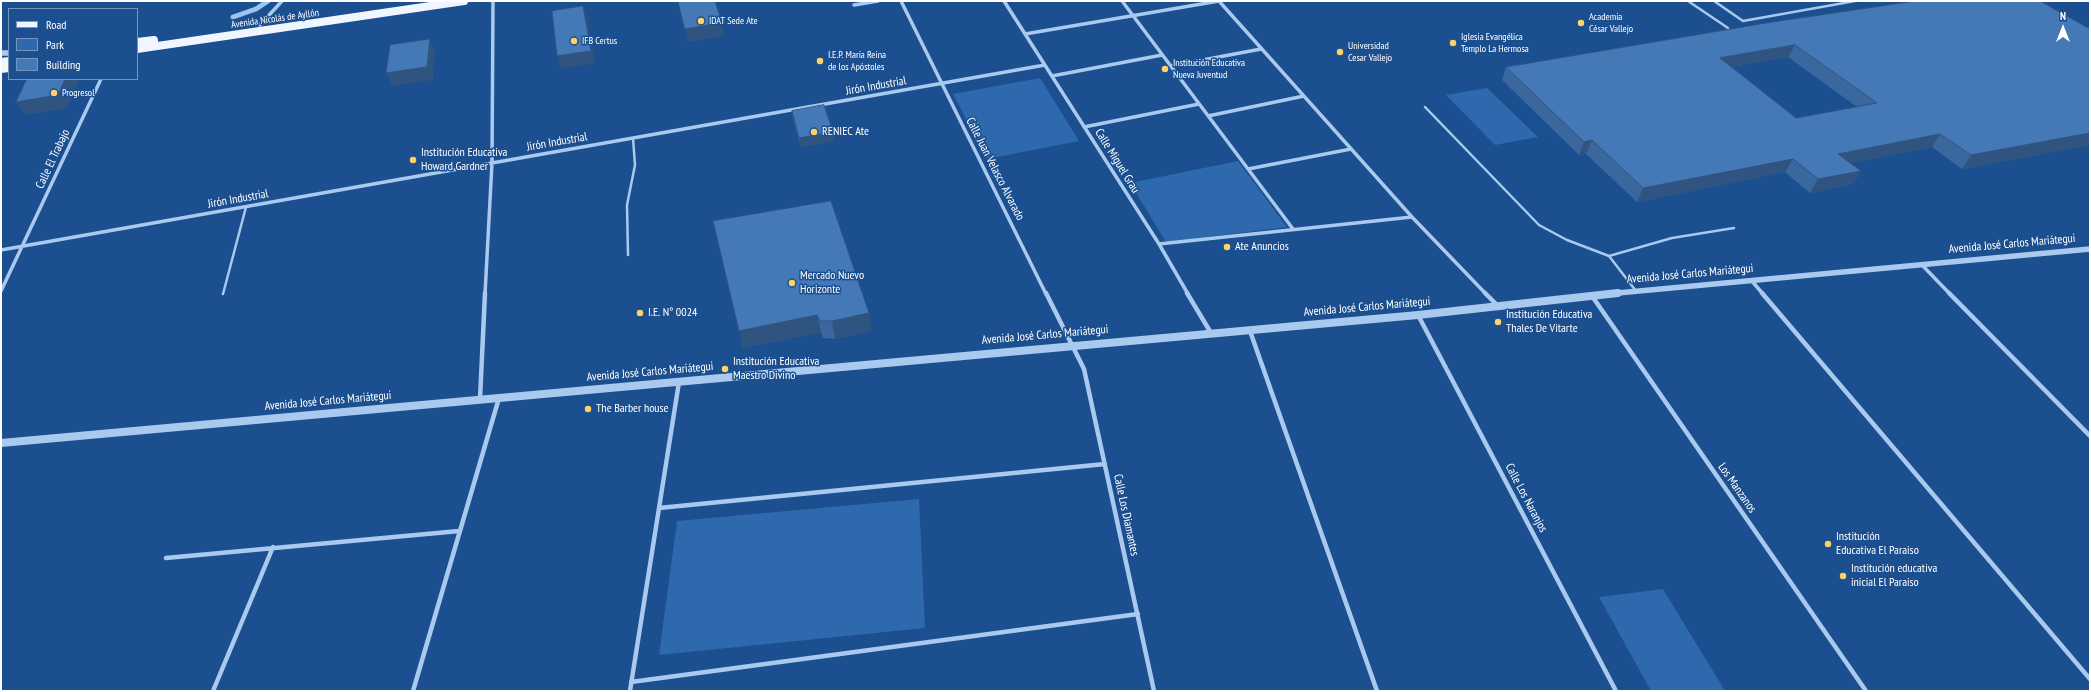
<!DOCTYPE html>
<meta charset="utf-8">
<style>
body{margin:0}
#map{position:relative;width:2091px;height:692px;overflow:hidden;background:#1b4f8f;font-family:"PT Sans Narrow",sans-serif}
canvas{display:block}
.frame{position:absolute;inset:0;border:2px solid #fff;pointer-events:none}
.legend{position:absolute;left:8px;top:8px;width:130px;height:72px;box-sizing:border-box;background:#1b4f8f;border:1px solid #7695bc;margin:0;padding:5px 7px;list-style:none;font-size:12px;color:#fff}
.legend li{display:flex;align-items:center;gap:8px;height:20px}
.legend b{width:20px;border:1px solid #7695bc}
.north{position:absolute;left:2043px;top:8px;width:40px;height:40px;-webkit-text-stroke:3px #1b4f8f;paint-order:stroke;rotate:0deg;font-size:11px;font-weight:700;line-height:16px;text-align:center;color:#fff}
.north::after{content:'';display:block;margin:auto;width:14px;height:18px;background:#fff;clip-path:polygon(50% 0,100% 100%,50% 72%,0 100%)}
</style>
<div id="map">
<canvas width="2091" height="692"></canvas>
<div class="frame"></div>
<ul class="legend">
<li><b style="height:5px;background:#f0f6ff"></b>Road</li>
<li><b style="height:11px;background:#2e69ad"></b>Park</li>
<li><b style="height:11px;background:#4478b7"></b>Building</li>
</ul>
<div class="north">N</div>
</div>
<script>
const ctx = document.querySelector('canvas').getContext('2d');
ctx.lineJoin = 'round';
function paint(path, color) { ctx.fillStyle = color; ctx.fill(path, 'evenodd'); }
function strokePath(path, color, width, dash) { ctx.strokeStyle = color; ctx.lineWidth = width; ctx.lineCap = dash ? 'butt' : 'round'; ctx.setLineDash(dash || []); ctx.stroke(path); }
function drawText(font, color, halo, rows, align = 'center') {
  ctx.font = font + ' "PT Sans Narrow",sans-serif'; ctx.lineWidth = 3; ctx.setLineDash([]); ctx.textBaseline = 'middle'; ctx.strokeStyle = halo; ctx.fillStyle = color; for (const [text, x, y, turn = 0] of rows) {
    ctx.save(); ctx.translate(x, y); ctx.rotate((+turn || 0) * Math.PI / 180); ctx.textAlign = isNaN(turn) ? turn : align; if (halo) ctx.strokeText(text, 0, 0); ctx.fillText(text, 0, 0); ctx.restore();
  }
}
paint(new Path2D(`
 M 1040,78 L 1079,141 L 987,159 L 953,94 Z
 M 1487,88 L 1538,137 L 1495,145 L 1446,95 Z
 M 1238,161 L 1287,227 L 1166,242 L 1130,183 Z
 M 919,499 L 925,628 L 659,655 L 677,521 Z
 M 1663,589 L 1725,691 L 1651,691 L 1599,597 Z`), '#2e69ad');
strokePath(new Path2D(`
 M 233,17 L 256,9 L 268,1`), '#9cc4f0', 5);
strokePath(new Path2D(`
 M 1688,1 L 1728,28
 M 1714,1 L 1743,21 L 1855,1
 M 1425,107 L 1539,225 L 1567,240 L 1609,256 L 1636,291
 M 628,255 L 627,205 L 635,165 L 633,138
 M 1609,256 L 1672,238 L 1734,228
 M 223,294 L 246,207`), '#a9c9ee', 2.5);
strokePath(new Path2D(`
 M 901,1 L 1046,294
 M 1004,1 L 1159,244 L 1188,294
 M 1122,1 L 1293,229
 M 1219,1 L 1412,217 L 1486,294
 M 854,5 L 878,1
 M 260,25 L 282,1
 M 1025,34 L 1219,1
 M 1171,66 L 1261,49
 M 1052,76 L 1162,55
 M 1208,116 L 1304,96
 M 1084,127 L 1199,104
 M 1248,169 L 1351,149
 M 1159,244 L 1412,217
 M 1,250 L 1045,65
 M 1921,264 L 1950,294
 M 1751,280 L 1763,294
 M 1,291 L 101,79
 M 485,294 L 492,163 L 493,1`), '#a9c9ee', 3.5);
strokePath(new Path2D(`
 M 1046,293 L 1084,369 L 1154,691
 M 1187,293 L 1211,333
 M 1485,293 L 1498,306
 M 1762,293 L 2090,679
 M 1949,293 L 2090,436
 M 1592,296 L 1866,691
 M 1418,315 L 1616,691
 M 1250,331 L 1377,691
 M 480,399 L 485,293
 M 659,508 L 1105,464
 M 166,558 L 459,531
 M 631,682 L 1138,614
 M 213,691 L 273,547
 M 413,691 L 499,398
 M 630,691 L 679,382`), '#a9c9ee', 4.5);
strokePath(new Path2D(`
 M 1,53 L 9,53
 M 1607,294 L 2090,249`), '#a9c9ee', 5.5);
strokePath(new Path2D(`
 M 1,443 L 1418,315 L 1618,293`), '#a9c9ee', 8);
strokePath(new Path2D(`
 M 137,42 L 154,40
 M 137,49 L 464,1
 M 1,62 L 9,61
 M 1,69 L 9,68`), '#f0f6ff', 8);
paint(new Path2D(`
 M 1766,23 L 2090,29 L 2090,145 L 1962,169 L 1932,147 L 1850,163 L 1861,171 L 1853,184 L 1810,193 L 1785,172 L 1637,202 L 1586,154 L 1579,155 L 1502,80 L 1506,67 ZM 1788,57 L 1857,107 L 1796,118 L 1732,67 Z
 M 792,111 L 833,132 L 834,141 L 801,147 L 793,120 Z
 M 713,221 L 869,313 L 871,331 L 835,339 L 823,338 L 821,332 L 743,348 Z`), '#3a679d');
paint(new Path2D(`
 M 583,6 L 587,18 L 595,63 L 561,69 L 557,56 Z
 M 722,23 L 724,36 L 688,42 L 685,29 Z
 M 430,39 L 435,51 L 433,80 L 392,86 L 386,73 Z
 M 1795,45 L 1788,57 L 1714,70 L 1720,58 Z
 M 65,79 L 79,79 L 67,108 L 26,115 L 16,102 Z
 M 833,132 L 834,141 L 801,147 L 799,138 Z
 M 2090,133 L 2090,145 L 1962,169 L 1971,155 Z
 M 1940,134 L 1932,147 L 1830,167 L 1838,154 Z
 M 1592,140 L 1586,154 L 1579,155 L 1584,142 Z
 M 1793,159 L 1785,172 L 1637,202 L 1643,188 Z
 M 1861,171 L 1853,184 L 1810,193 L 1818,179 Z
 M 869,313 L 871,331 L 835,339 L 832,321 Z
 M 817,315 L 821,332 L 743,348 L 739,331 Z`), '#305480');
const building = new Path2D(`
 M 678,1 L 715,1 L 722,23 L 685,29 Z
 M 1915,1 L 2040,1 L 2090,29 L 2090,133 L 1971,155 L 1940,134 L 1838,154 L 1861,171 L 1818,179 L 1793,159 L 1643,188 L 1592,140 L 1584,142 L 1506,67 L 1766,23 ZM 1795,45 L 1877,103 L 1796,118 L 1720,58 Z
 M 583,6 L 591,51 L 557,56 L 552,11 Z
 M 430,39 L 427,67 L 386,73 L 390,45 Z
 M 27,79 L 65,79 L 58,95 L 16,102 Z
 M 824,105 L 833,132 L 799,138 L 792,111 Z
 M 831,201 L 869,313 L 832,321 L 820,321 L 817,315 L 739,331 L 713,221 Z`);
paint(building, '#4478b7');
strokePath(building, '#305480', 1);
for (const [x, y, r, color] of [
 [701,21,4,"#ffd166"],
 [1581,23,4,"#ffd166"],
 [574,41,4,"#ffd166"],
 [1453,43,4,"#ffd166"],
 [1340,52,4,"#ffd166"],
 [820,61,4,"#ffd166"],
 [1165,69,4,"#ffd166"],
 [54,93,4,"#ffd166"],
 [814,132,4,"#ffd166"],
 [413,160,4,"#ffd166"],
 [1227,247,4,"#ffd166"],
 [792,283,4,"#ffd166"],
 [640,313,4,"#ffd166"],
 [1498,322,4,"#ffd166"],
 [725,369,4,"#ffd166"],
 [588,409,4,"#ffd166"],
 [1828,544,4,"#ffd166"],
 [1843,576,4,"#ffd166"]
]) { const dot = new Path2D(); dot.arc(x, y, r, 0, 2 * Math.PI); ctx.fillStyle = color; ctx.fill(dot); strokePath(dot, '#1b4f8f', 1.5); }
drawText('10px', '#fff', '#1b4f8f', [
 ["Academia",1589,17],
 ["César Vallejo",1589,29],
 ["IDAT Sede Ate",709,21],
 ["Iglesia Evangélica",1461,37],
 ["Templo La Hermosa",1461,49],
 ["IFB Certus",582,41],
 ["Universidad",1348,46],
 ["Cesar Vallejo",1348,58],
 ["I.E.P. María Reina",828,55],
 ["de los Apóstoles",828,67],
 ["Institución Educativa",1173,63],
 ["Nueva Juventud",1173,75],
 ["Progresol",62,93]
], 'left');
drawText('10px', '#fff', '#1b4f8f', [
 ["Avenida Nicolás de Ayllón",275,19,-8]
]);
drawText('12px', '#fff', '#1b4f8f', [
 ["Jirón Industrial",876,86,-10],
 ["Jirón Industrial",557,142,-10],
 ["Calle El Trabajo",53,159,-65],
 ["Calle Miguel Grau",1117,161,58],
 ["Calle Juan Velasco Alvarado",995,169,63],
 ["Jirón Industrial",238,199,-10],
 ["Avenida José Carlos Mariátegui",2012,244,-5],
 ["Avenida José Carlos Mariátegui",1690,274,-5],
 ["Avenida José Carlos Mariátegui",1367,307,-5],
 ["Avenida José Carlos Mariátegui",1045,335,-5],
 ["Avenida José Carlos Mariátegui",650,372,-5],
 ["Avenida José Carlos Mariátegui",328,401,-5],
 ["Los Manzanos",1737,488,55],
 ["Calle Los Naranjos",1526,498,62],
 ["Calle Los Diamantes",1126,515,78]
]);
drawText('12px', '#fff', '#1b4f8f', [
 ["RENIEC Ate",822,132],
 ["Institución Educativa",421,153],
 ["Howard Gardner",421,167],
 ["Ate Anuncios",1235,247],
 ["Mercado Nuevo",800,276],
 ["Horizonte",800,290],
 ["I.E. N° 0024",648,313],
 ["Institución Educativa",1506,315],
 ["Thales De Vitarte",1506,329],
 ["Institución Educativa",733,362],
 ["Maestro Divino",733,376],
 ["The Barber house",596,409],
 ["Institución",1836,537],
 ["Educativa El Paraiso",1836,551],
 ["Institución educativa",1851,569],
 ["inicial El Paraiso",1851,583]
], 'left');
</script>
